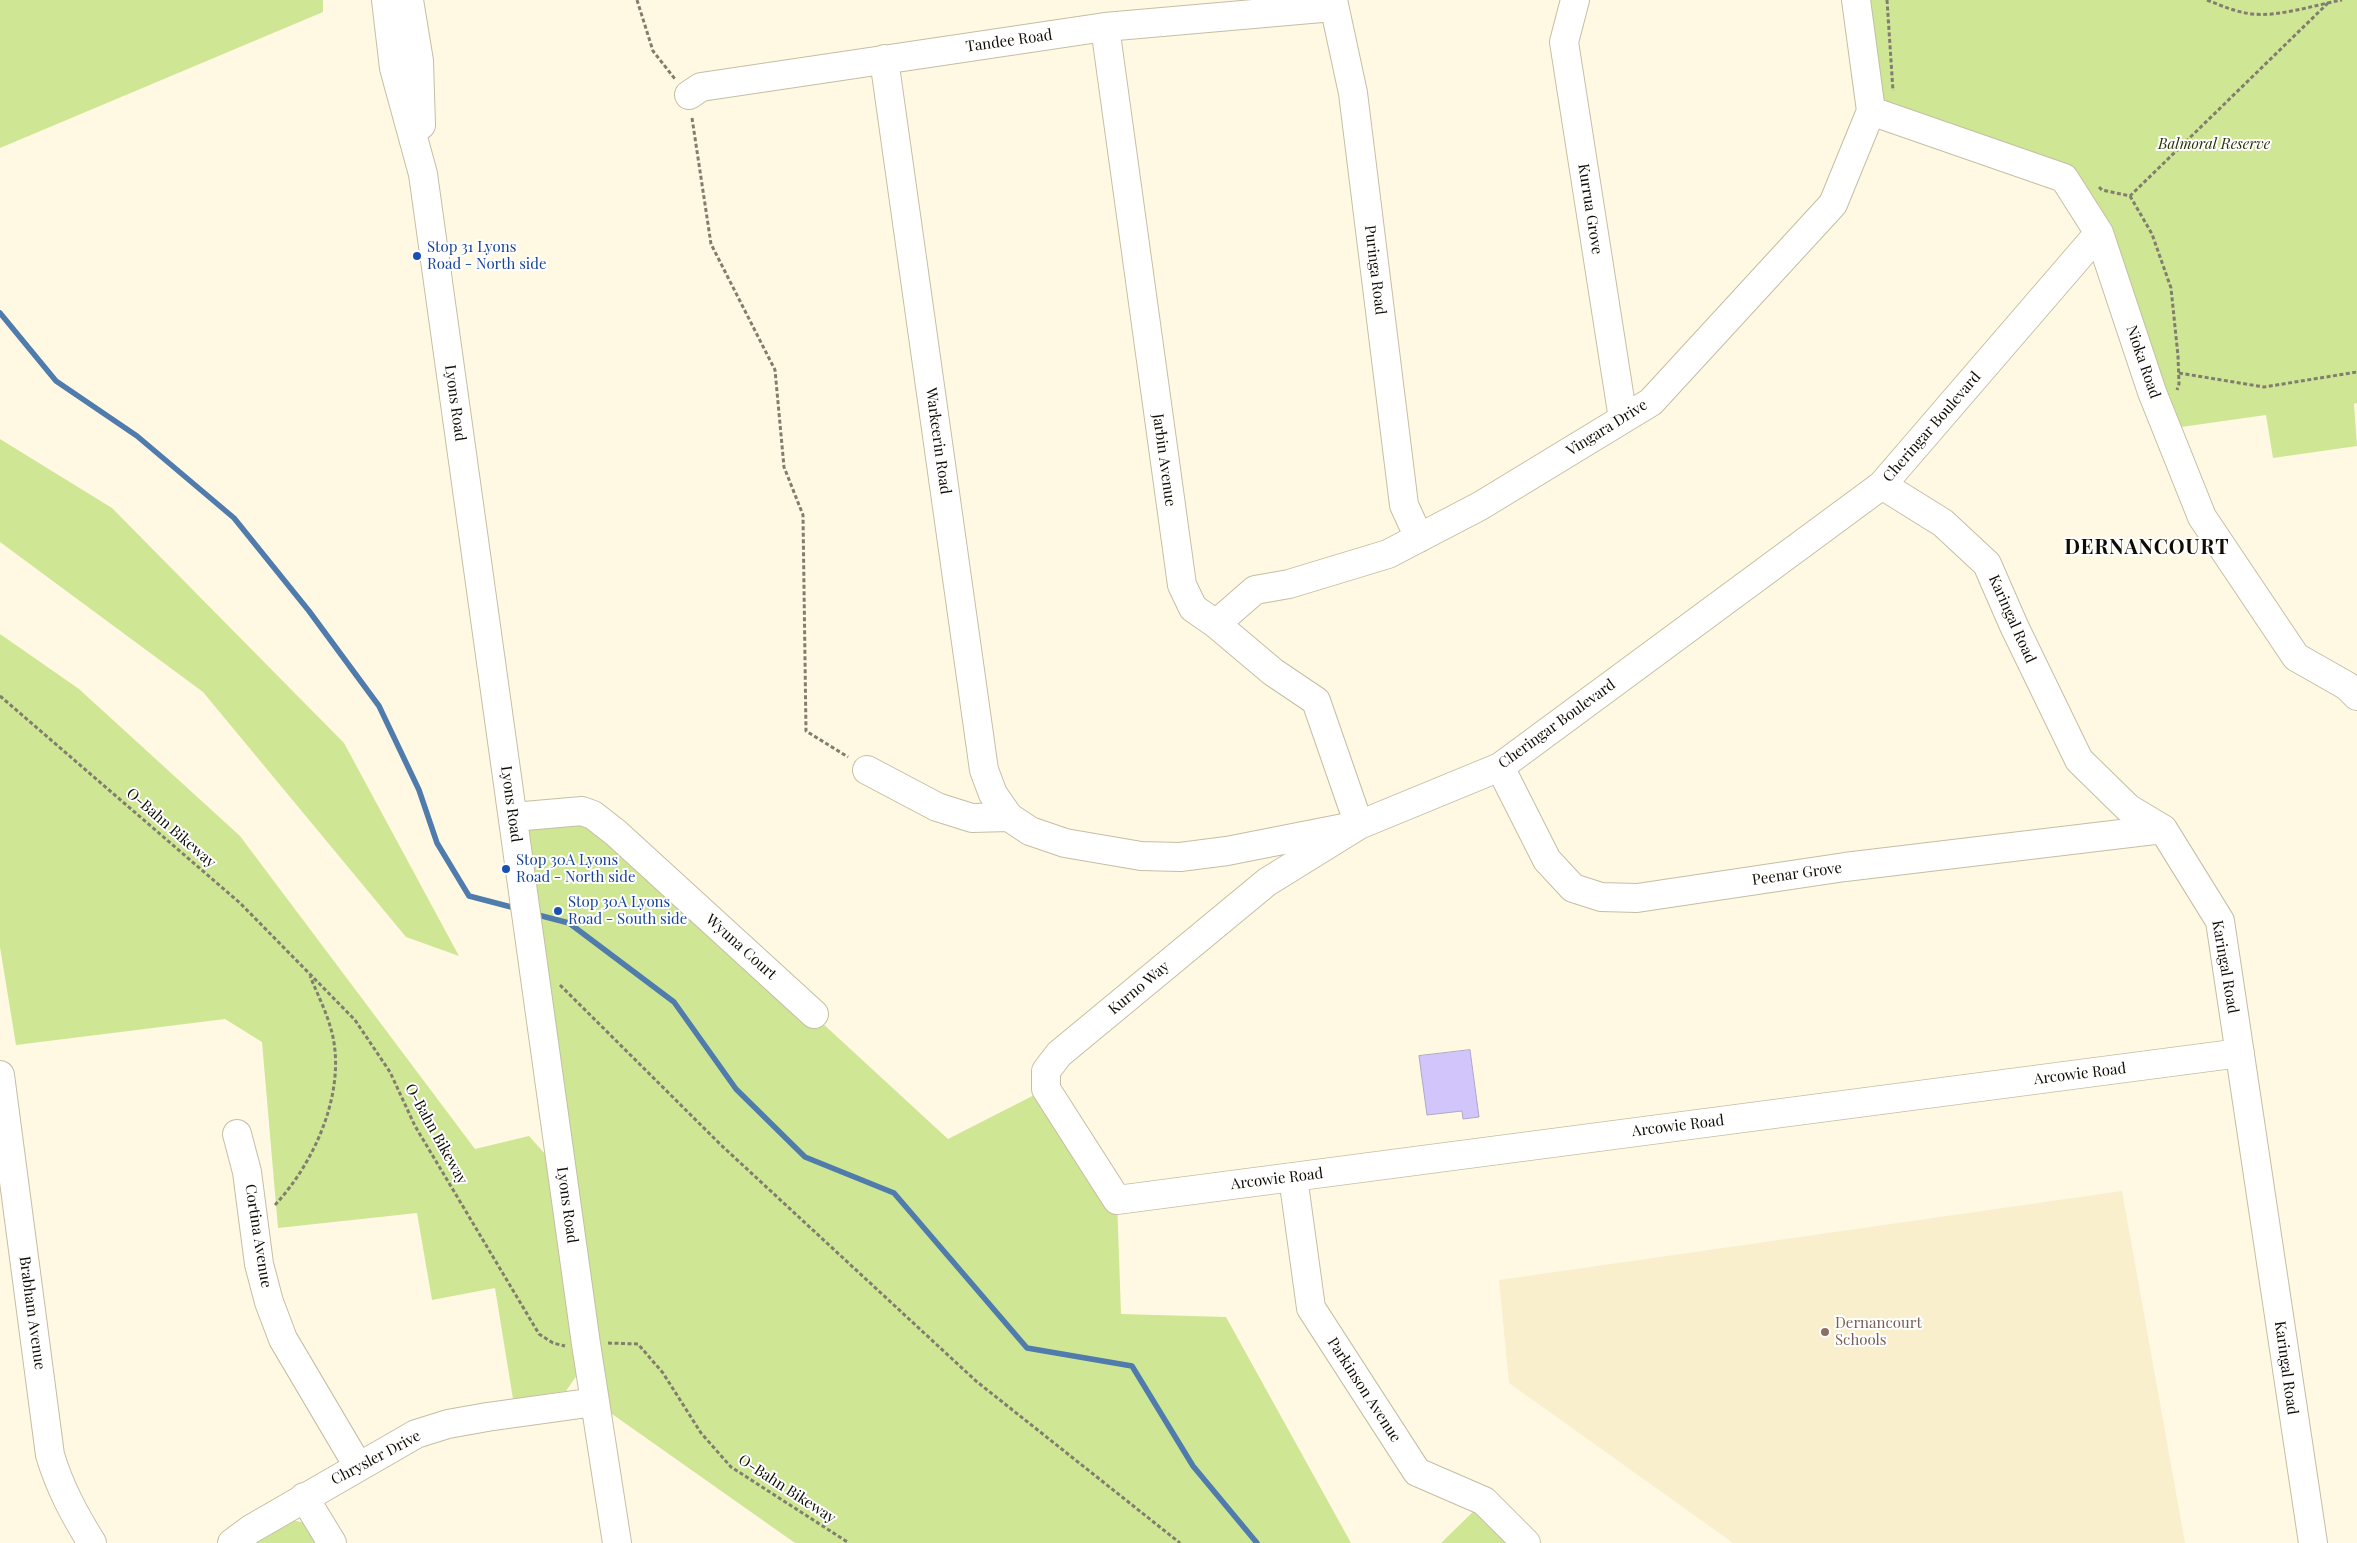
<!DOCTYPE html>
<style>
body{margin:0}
canvas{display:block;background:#fff9e3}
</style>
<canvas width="2357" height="1543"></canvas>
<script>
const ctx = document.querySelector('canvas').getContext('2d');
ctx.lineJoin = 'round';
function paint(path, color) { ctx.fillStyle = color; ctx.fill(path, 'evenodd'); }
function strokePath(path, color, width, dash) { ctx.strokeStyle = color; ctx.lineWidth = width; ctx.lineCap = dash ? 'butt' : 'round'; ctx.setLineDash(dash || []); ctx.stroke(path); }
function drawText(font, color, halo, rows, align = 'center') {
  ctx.font = font + ' "Playfair Display",serif'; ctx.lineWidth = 4; ctx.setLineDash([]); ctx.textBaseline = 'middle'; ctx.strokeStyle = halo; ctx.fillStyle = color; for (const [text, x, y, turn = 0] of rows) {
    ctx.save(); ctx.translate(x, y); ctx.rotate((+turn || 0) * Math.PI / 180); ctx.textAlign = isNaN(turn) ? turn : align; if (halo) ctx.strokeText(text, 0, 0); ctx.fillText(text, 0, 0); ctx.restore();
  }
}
paint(new Path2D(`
 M 2122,1191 L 2185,1543 L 1733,1543 L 1509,1383 L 1499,1280 Z`), '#f9efcd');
paint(new Path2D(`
 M 0,0 L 323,0 L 323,12 L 0,148 Z
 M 1856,0 L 2357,0 L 2357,403 L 2354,404 L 2357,446 L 2273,458 L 2266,415 L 2167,429 L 2064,178 L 1871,111 Z
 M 0,439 L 112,508 L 344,743 L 459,956 L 406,937 L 203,692 L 0,542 Z
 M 0,634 L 79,689 L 240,836 L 475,1149 L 529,1136 L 554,1164 L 582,1368 L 566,1391 L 513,1399 L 495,1288 L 432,1300 L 417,1213 L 278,1228 L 262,1042 L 225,1019 L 16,1045 L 0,947 Z
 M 560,813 L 616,833 L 948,1139 L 1046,1089 L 1117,1200 L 1121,1314 L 1226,1317 L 1351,1543 L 795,1543 L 595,1402 L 513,817 Z
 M 1484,1501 L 1526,1543 L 1441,1543 Z
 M 292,1520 L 305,1523 L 319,1543 L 250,1543 Z`), '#cfe694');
strokePath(new Path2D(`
 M 0,313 L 56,381 L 137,436 L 234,518 L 309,611 L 379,706 L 419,790 L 437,843 L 469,896 L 515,908
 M 538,915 L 569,923 L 674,1002 L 736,1089 L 805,1157 L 894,1193 L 1027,1348 L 1132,1366 L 1193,1466 L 1257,1543`), '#4f7bad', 5.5);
const building = new Path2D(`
 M 1470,1050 L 1479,1117 L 1463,1119 L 1462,1111 L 1427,1115 L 1419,1056 Z`);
paint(building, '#d1c5fc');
strokePath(building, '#aea9c3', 1);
const minor = new Path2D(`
 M 386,0 L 394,68 L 423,174 L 586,1344 L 617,1543
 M 409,0 L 419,61 L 421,125
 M 1333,0 L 1353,93 L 1404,505 L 1419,538
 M 1575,0 L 1564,42 L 1623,419
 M 1105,27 L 1182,585 L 1193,608 L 1216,624 L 1273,672 L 1316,701 L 1359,825
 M 884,59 L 984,770 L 993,794 L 1009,817
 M 689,95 L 701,87 L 1105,27 L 1333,7
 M 1871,111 L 2064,178 L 2099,233 L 2152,392 L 2202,517 L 2296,657 L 2347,686 L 2357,696
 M 1882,485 L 1943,523 L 1987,564 L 2014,626 L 2079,760 L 2128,808 L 2163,829 L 2220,921 L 2313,1543
 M 1216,624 L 1255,590 L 1289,584 L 1388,554 L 1480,506 L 1651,402 L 1833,204 L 1871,111 L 1856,0
 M 1500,767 L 1547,860 L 1573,888 L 1601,897 L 1637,898 L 1845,867 L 2163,829
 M 867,770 L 937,807 L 972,818 L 1009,817 L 1030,831 L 1065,843 L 1141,856 L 1180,857 L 1227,851 L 1359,825 L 1500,767 L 1882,485 L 2099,233
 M 513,817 L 582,811 L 593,815 L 616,833 L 814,1014
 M 1359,825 L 1267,882 L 1059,1054 L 1046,1071 L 1046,1089 L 1117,1200 L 2240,1053
 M 0,1075 L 50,1455 C 60,1488 74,1514 92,1543
 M 237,1134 L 247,1172 L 259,1264 L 269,1302 L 283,1339 L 358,1466
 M 1293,1177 L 1311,1308 L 1417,1472 L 1484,1501 L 1526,1543
 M 304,1497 L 332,1543
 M 232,1543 L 251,1529 L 416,1434 L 448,1424 L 487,1417 L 595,1402`);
strokePath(minor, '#c5bea4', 30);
strokePath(new Path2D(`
 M 637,0 L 653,51 L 675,79
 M 1887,0 L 1893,91
 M 2207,0 C 2222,6 2236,12 2252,14 C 2279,17 2315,5 2342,0
 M 692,118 L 711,244 L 775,370 L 784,467 L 803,515 L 806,731 L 848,757
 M 2099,187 L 2102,190 L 2130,196 L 2328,3
 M 2130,196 L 2152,234 L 2171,288 L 2178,356 L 2179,384 L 2177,390
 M 2179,373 L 2264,387 L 2357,372
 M 0,696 L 240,903 L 355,1020 L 390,1072 L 415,1126 L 539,1334 L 553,1343 L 565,1346
 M 560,985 L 721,1145 L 976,1381 L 1180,1543
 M 275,1205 C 315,1162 348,1089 331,1029 C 326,1011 317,993 310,976
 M 608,1343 L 638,1344 L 663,1373 L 701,1433 L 731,1467 L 849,1543`), '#827e6f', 3, [4, 2.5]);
strokePath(minor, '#fff', 28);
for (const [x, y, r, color] of [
 [417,256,5,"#1a4fb4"],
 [506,869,5,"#1a4fb4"],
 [558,911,5,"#1a4fb4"],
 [1825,1332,5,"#8d6e63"]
]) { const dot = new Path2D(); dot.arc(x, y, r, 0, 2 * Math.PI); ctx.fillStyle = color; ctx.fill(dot); strokePath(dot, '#fff', 2); }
drawText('15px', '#0f0c04', '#fff', [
 ["Tandee Road",1009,41,-8],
 ["Kurrua Grove",1590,209,81],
 ["Puringa Road",1375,270,83],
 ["Nioka Road",2143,362,71],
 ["Lyons Road",455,403,82],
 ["Cheringar Boulevard",1932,427,-49],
 ["Vingara Drive",1607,428,-32],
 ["Warkeerin Road",938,441,82],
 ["Jarbin Avenue",1164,460,82],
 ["Karingal Road",2012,619,66],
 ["Cheringar Boulevard",1557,724,-36],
 ["Lyons Road",511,804,82],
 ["O-Bahn Bikeway",171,828,41],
 ["Peenar Grove",1797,874,-8],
 ["Wyuna Court",741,947,42],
 ["Karingal Road",2225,967,80],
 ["Kurno Way",1139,988,-40],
 ["Arcowie Road",2080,1074,-7],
 ["Arcowie Road",1678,1126,-7],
 ["O-Bahn Bikeway",436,1134,61],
 ["Arcowie Road",1277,1179,-7],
 ["Lyons Road",567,1205,82],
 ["Cortina Avenue",258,1236,81],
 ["Brabham Avenue",32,1313,82],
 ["Karingal Road",2286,1368,82],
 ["Parkinson Avenue",1364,1390,57],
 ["Chrysler Drive",376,1458,-28],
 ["O-Bahn Bikeway",787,1489,33]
]);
drawText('italic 15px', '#293309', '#fff', [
 ["Balmoral Reserve",2214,144]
]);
drawText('15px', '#164399', '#fff', [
 ["Stop 31 Lyons",427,247],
 ["Road - North side",427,264],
 ["Stop 30A Lyons",516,860],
 ["Road - North side",516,877],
 ["Stop 30A Lyons",568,902],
 ["Road - South side",568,919]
], 'left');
drawText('15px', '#785e54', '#fff', [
 ["Dernancourt",1835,1323],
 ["Schools",1835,1340]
], 'left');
ctx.letterSpacing = '1px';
drawText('bold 20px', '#0f0c04', '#fff', [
 ["DERNANCOURT",2147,548]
]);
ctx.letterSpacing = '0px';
</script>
